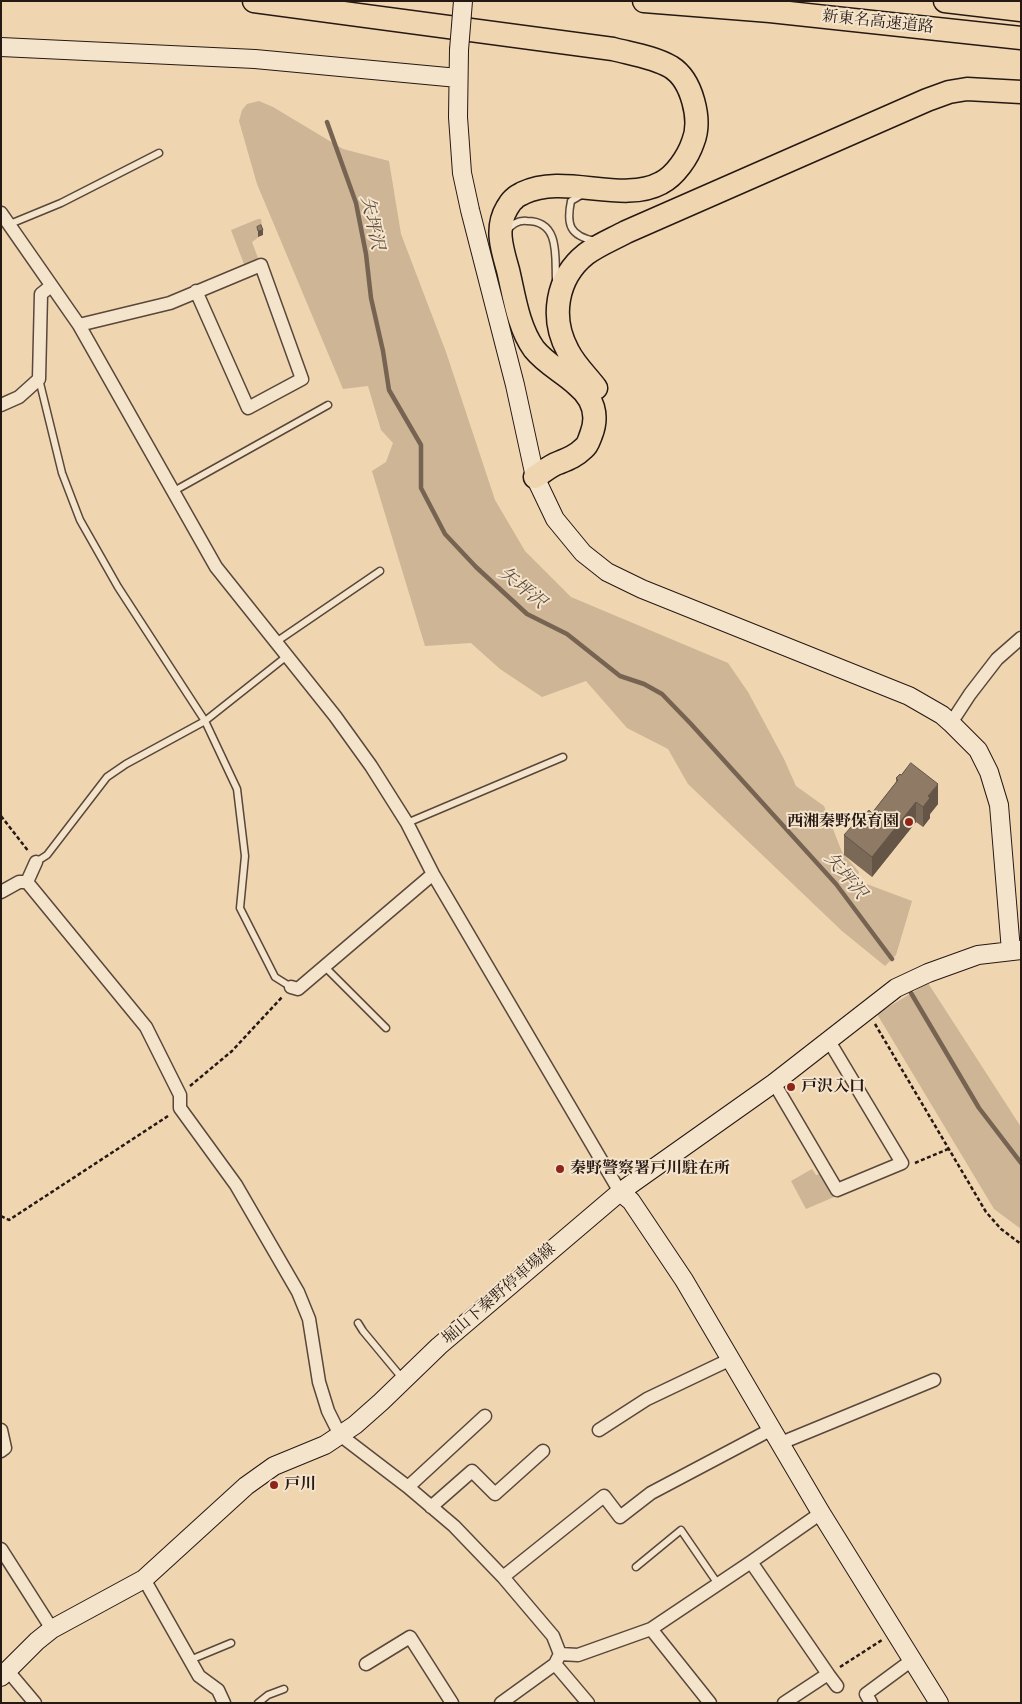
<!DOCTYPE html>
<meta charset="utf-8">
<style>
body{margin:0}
#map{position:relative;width:1022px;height:1704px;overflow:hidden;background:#efd5b0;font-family:"EB Garamond",serif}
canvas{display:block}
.frame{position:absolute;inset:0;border:2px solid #261813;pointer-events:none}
</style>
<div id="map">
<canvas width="1022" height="1704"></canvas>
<div class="frame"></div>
</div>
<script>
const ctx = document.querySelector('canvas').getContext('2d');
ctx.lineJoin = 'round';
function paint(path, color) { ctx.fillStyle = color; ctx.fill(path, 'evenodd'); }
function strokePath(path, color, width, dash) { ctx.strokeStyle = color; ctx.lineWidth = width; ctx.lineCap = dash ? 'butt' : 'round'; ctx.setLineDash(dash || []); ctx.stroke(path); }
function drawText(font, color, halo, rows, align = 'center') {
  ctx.font = font + ' "EB Garamond","Noto Serif JP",serif'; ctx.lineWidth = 4; ctx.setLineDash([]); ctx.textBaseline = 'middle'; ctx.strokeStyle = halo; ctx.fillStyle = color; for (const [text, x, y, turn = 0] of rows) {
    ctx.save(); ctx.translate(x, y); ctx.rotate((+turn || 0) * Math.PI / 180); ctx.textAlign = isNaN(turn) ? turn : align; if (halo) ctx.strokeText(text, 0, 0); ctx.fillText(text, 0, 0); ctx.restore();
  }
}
paint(new Path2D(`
 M 259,101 L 273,107 L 343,149 L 389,161 L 401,234 L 446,352 L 495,500 L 525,551 L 571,597 L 728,663 L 748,692 L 784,759 L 796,786 L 824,806 L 842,852 L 859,872 L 856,880 L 912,901 L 896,955 L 885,966 L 842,931 L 688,784 L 668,749 L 627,728 L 586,681 L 542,697 L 500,669 L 471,643 L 425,646 L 372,471 L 386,462 L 393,443 L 381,430 L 368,386 L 343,389 L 257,184 L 239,121 L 242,110 L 247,104 Z
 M 258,219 L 261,219 L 263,234 L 252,242 L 258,258 L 244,264 L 231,230 Z
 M 928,983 L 1021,1127 L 1021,1229 L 994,1209 L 877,1014 Z
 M 812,1169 L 816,1175 L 820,1174 L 834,1197 L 806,1209 L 791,1181 Z`), '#cdb595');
strokePath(new Path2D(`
 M 327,122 L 356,203 L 366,254 L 371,298 L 383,351 L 389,390 L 421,445 L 421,488 L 445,534 L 476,567 L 527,614 L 567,634 L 620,676 L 644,684 L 662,694 L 691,724 L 836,884 L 892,959
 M 911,993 L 979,1108 L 1021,1163`), '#766351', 4.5);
const lane = new Path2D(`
 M 583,194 L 571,201 C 566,225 570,236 595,241
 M 10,224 L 61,203 L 159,153
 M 507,231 C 512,224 518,220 527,221 C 560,221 555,256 556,280
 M 39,379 L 62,473 L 80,520 L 118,587 L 205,721 L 237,789 L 245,856 L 240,908 L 275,977 L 291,987
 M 174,491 L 328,405
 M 276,642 L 380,571
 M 407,823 L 563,757
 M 36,862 L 47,855 L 107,777 L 126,764 L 205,721 L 287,656
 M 325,967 L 386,1028
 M 358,1323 L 363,1331 L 402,1378
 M 636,1567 L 681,1530 L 718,1584
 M 190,1660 L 231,1643
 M 258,1703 L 268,1695 L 284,1689`);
const street = new Path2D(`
 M 1,213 L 79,325 L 216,567 L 335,716 L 371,766 L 407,823 L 433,874 L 620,1192
 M 79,325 L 170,303 L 261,265 L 302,379 L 248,408 L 196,291
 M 1,405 L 19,397 L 39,379 L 41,294 L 51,286
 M 951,723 L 970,694 L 997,659 L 1021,638
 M 27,882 L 146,1027 L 180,1095 L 180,1108 L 236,1185 L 298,1292 L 309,1319 L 319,1382 L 328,1411 L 340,1435 L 408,1487 L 454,1526 L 503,1577 L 553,1636 L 560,1654 L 555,1664 L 501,1703
 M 27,882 L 36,862
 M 1,892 L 19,882 L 27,882
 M 291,987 L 298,989 L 433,874
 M 774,1083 L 837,1190 L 902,1163 L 829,1041
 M 1,1430 L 5,1448 L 1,1451
 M 599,1430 L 647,1399 L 731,1359
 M 781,1443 L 934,1380
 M 408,1487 L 485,1416
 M 431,1507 L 472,1471 L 495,1494 L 543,1451
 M 1,1549 L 52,1629
 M 751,1562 L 828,1674 L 784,1703
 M 503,1577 L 604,1496 L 620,1517 L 651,1493 L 772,1429
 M 144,1579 L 199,1676 L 218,1690 L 224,1703
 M 651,1629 L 710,1703
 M 560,1654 L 578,1655 L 651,1629 L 751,1562 L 821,1513
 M 366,1664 L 410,1637 L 452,1703
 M 555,1664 L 588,1703
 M 8,1671 L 35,1703
 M 828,1674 L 837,1686
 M 871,1703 L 866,1694 L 912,1660`);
const secondary = new Path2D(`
 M 1,47 L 255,59 L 458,78
 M 459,50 L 458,117 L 462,173 L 470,210 L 515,385 L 535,477 L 555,519 L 583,553 L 607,572 L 642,589 L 909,696 L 942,715 L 951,723 L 978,750 L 989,772 L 999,805 L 1011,951
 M 620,1192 L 631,1201 L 684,1280 L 821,1513 L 939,1703
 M 1,1677 L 37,1641 L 52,1629 L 144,1579 L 246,1486 L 274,1466 L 325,1445 L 355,1425 L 381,1402 L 439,1346 L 620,1192 L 774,1083 L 896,988 L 928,973 L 978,955 L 1021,950`);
const highway = new Path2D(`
 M 254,1 L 613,49 C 632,54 654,57 671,67 C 692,80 702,120 693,142 C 688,157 675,176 661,183 C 622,204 564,173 523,193 C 520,195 516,196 514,199 C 511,201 509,205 507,208 C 495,228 502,249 508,270 C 514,295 518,327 534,349 C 546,364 563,372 577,385 C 593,398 599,415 591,435 C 589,440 588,445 584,448 C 576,456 568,459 558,463 C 550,466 543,472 535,477
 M 644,1 L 770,11 L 1021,38
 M 945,1 L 1021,10
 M 596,388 C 587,376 575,365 568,351 C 550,318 556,278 586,254 C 598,245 613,239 626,232 L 927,100 L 949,92 L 967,89 L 1021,92`);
strokePath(lane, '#58473a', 9);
strokePath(street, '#58473a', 15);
strokePath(secondary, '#261813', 20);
strokePath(highway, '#261813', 25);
strokePath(new Path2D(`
 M 1,816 L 29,852
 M 875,1024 L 986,1212 L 1001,1229 L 1021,1244
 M 190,1086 L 232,1051 L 283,996
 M 915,1163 L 948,1149
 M 1,1216 L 9,1220 L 168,1116
 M 840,1667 L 882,1640`), '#261813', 2.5, [4, 2.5]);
strokePath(lane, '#f5e4cc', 6);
strokePath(street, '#f5e4cc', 12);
strokePath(secondary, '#f5e4cc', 18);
strokePath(highway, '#efd5b0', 22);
const secondaryBridge = new Path2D(`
 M 459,50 L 463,1`);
strokePath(secondaryBridge, '#261813', 20, []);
strokePath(secondaryBridge, '#f5e4cc', 18);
paint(new Path2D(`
 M 901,775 L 938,804 L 930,814 L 930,818 L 923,827 L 916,822 L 872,877 L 844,855 L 844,835 L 872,813 L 896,782 L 896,778 Z`), '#7b6957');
paint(new Path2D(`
 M 263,230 L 263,235 L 258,237 L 258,231 Z
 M 938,784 L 938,804 L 930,814 L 930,818 L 923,827 L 923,807 L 928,796 Z
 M 916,802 L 916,822 L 872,877 L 872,857 Z`), '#645547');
const building = new Path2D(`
 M 261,225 L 263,230 L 258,231 L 257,227 Z
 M 911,763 L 938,784 L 928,796 L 930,798 L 923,807 L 916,802 L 872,857 L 844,835 L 852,826 L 854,828 L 869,810 L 872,813 L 898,780 L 896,778 L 900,774 L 901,775 Z`);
paint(building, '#8f7a65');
strokePath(building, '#645547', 1);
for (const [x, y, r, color] of [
 [909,822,5,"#8f2418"],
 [791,1087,5,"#8f2418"],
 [560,1169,5,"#8f2418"],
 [274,1485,5,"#8f2418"]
]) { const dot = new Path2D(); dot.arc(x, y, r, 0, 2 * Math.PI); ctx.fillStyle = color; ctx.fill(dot); strokePath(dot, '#f5e4cc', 2); }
drawText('16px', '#261813', '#f5e4cc', [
 ["新東名高速道路",878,22,6],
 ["堀山下秦野停車場線",499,1294,-41]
]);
drawText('bold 16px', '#261813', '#f5e4cc', [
 ["西湘秦野保育園",899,822,"right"],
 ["戸沢入口",801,1087],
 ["秦野警察署戸川駐在所",570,1169],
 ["戸川",284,1485]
], 'left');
drawText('italic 18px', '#5b4a3d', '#f5e4cc', [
 ["矢坪沢",372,223,78],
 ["矢坪沢",522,588,39],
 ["矢坪沢",845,876,50]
]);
</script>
